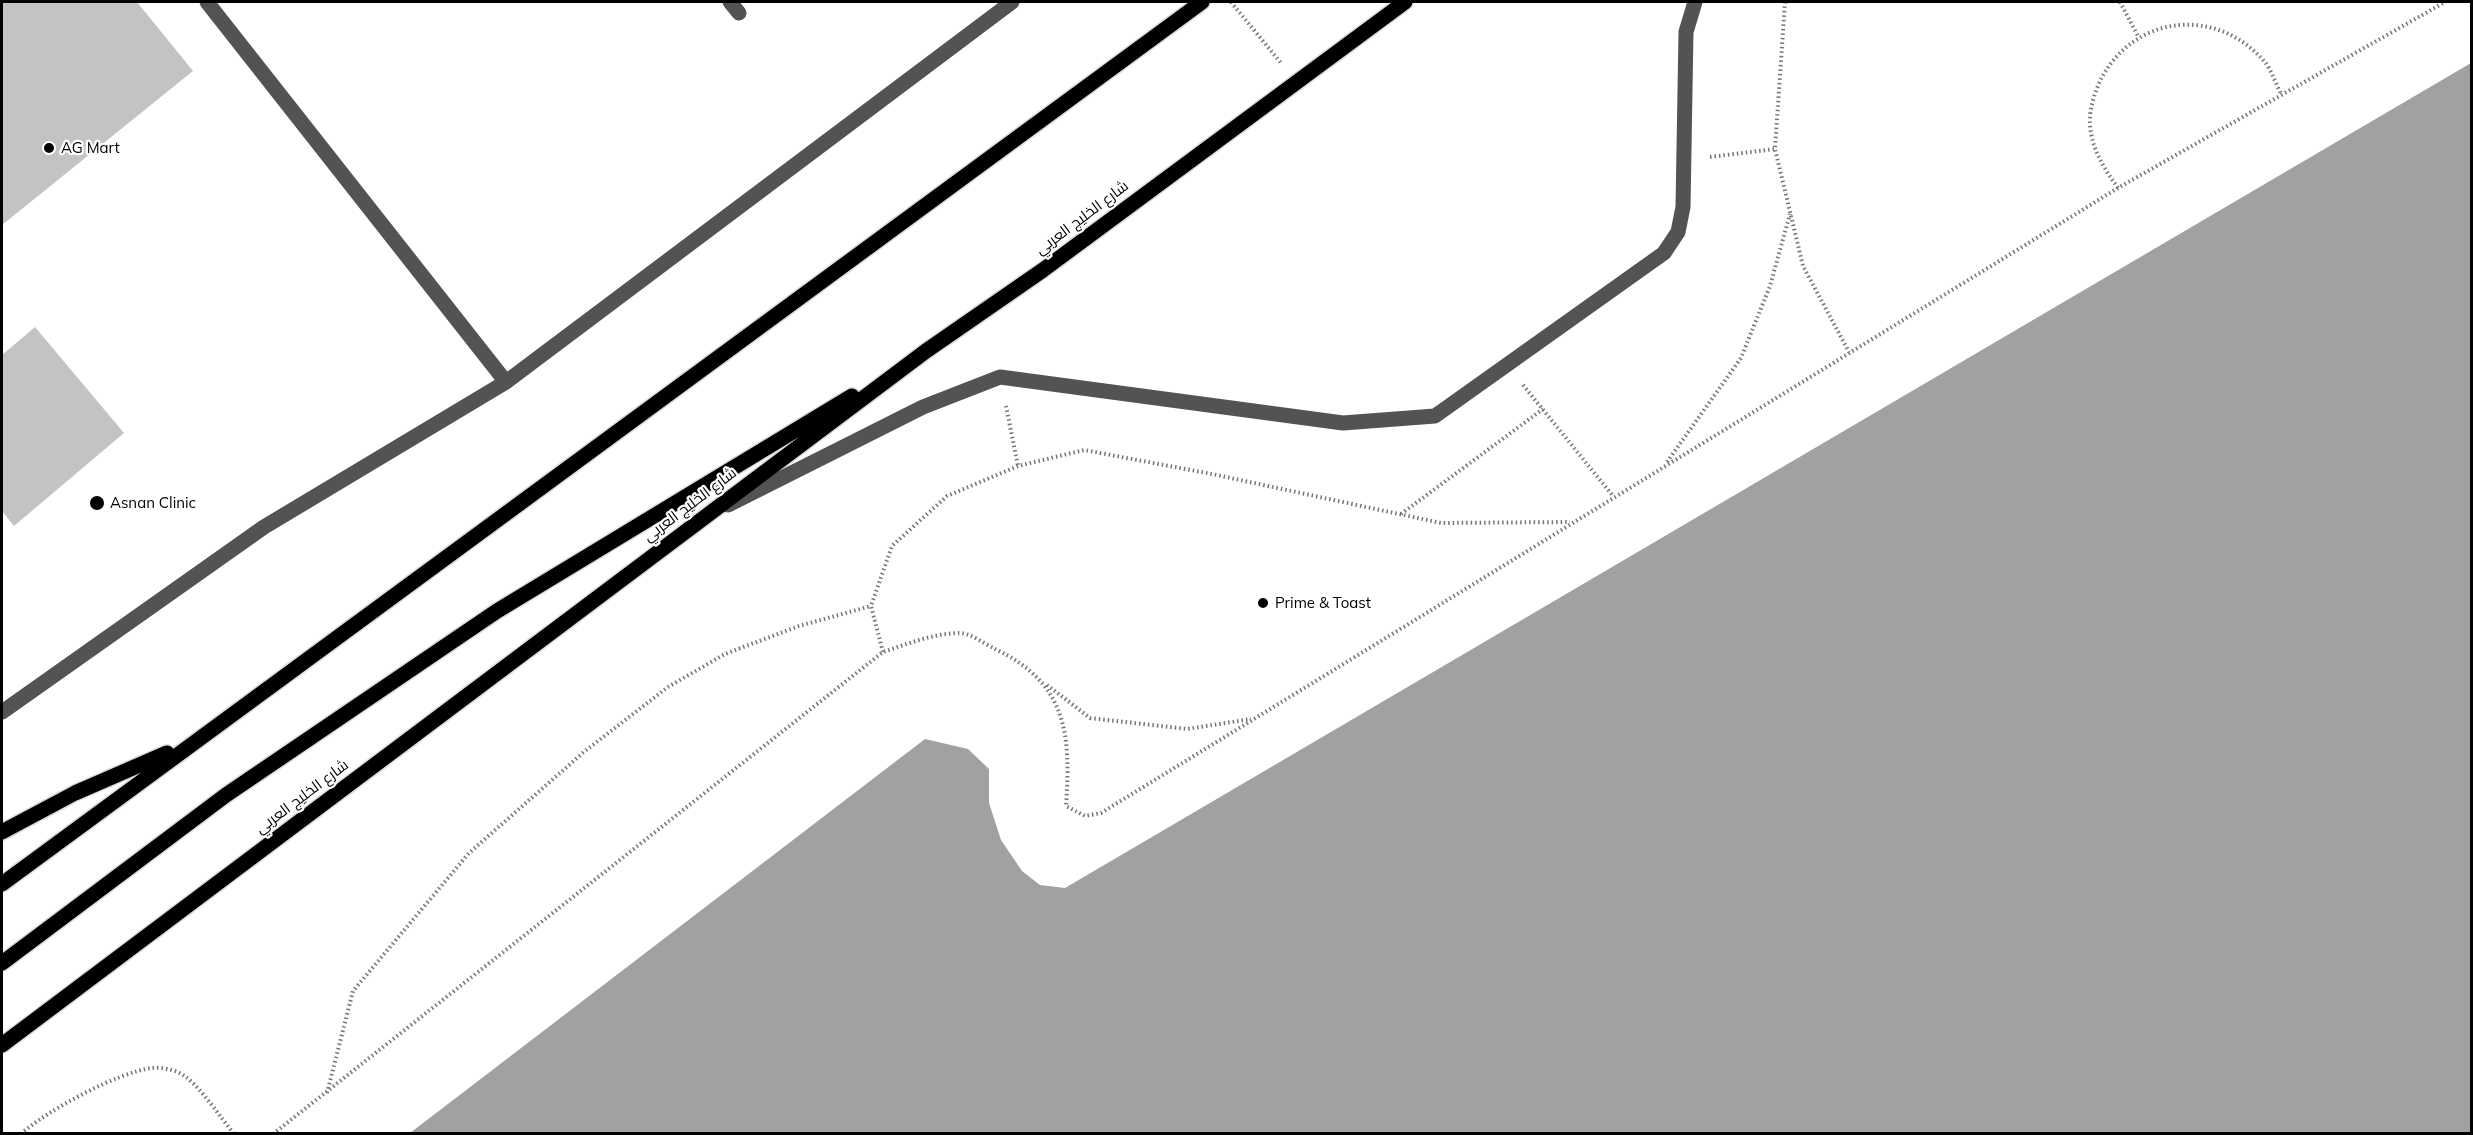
<!DOCTYPE html>
<meta charset="utf-8">
<style>
body{margin:0}
#map{position:relative;width:2473px;height:1135px;overflow:hidden;background:#fff;font-family:Mulish,sans-serif}
canvas{display:block}
.frame{position:absolute;inset:0;border:3px solid #000;pointer-events:none}
</style>
<div id="map">
<canvas width="2473" height="1135"></canvas>
<div class="frame"></div>
</div>
<script>
const ctx = document.querySelector('canvas').getContext('2d');
ctx.lineJoin = 'round';
function paint(path, color) { ctx.fillStyle = color; ctx.fill(path, 'evenodd'); }
function strokePath(path, color, width, dash) { ctx.strokeStyle = color; ctx.lineWidth = width; ctx.lineCap = dash ? 'butt' : 'round'; ctx.setLineDash(dash || []); ctx.stroke(path); }
function drawText(font, color, halo, rows, align = 'center') {
  ctx.font = font + ' Mulish,Cairo,sans-serif'; ctx.lineWidth = 4.5; ctx.setLineDash([]); ctx.textBaseline = 'middle'; ctx.strokeStyle = halo; ctx.fillStyle = color; for (const [text, x, y, turn = 0] of rows) {
    ctx.save(); ctx.translate(x, y); ctx.rotate((+turn || 0) * Math.PI / 180); ctx.textAlign = isNaN(turn) ? turn : align; if (halo) ctx.strokeText(text, 0, 0); ctx.fillText(text, 0, 0); ctx.restore();
  }
}
paint(new Path2D(`
 M 2471,63 L 2471,1133 L 410,1133 L 925,739 L 968,749 L 989,769 L 989,803 L 1001,840 L 1022,871 L 1040,885 L 1065,888 Z`), '#a1a1a1');
paint(new Path2D(`
 M 2,2 L 137,2 L 193,71 L 2,225 Z
 M 35,327 L 124,433 L 14,526 L 2,511 L 2,355 Z`), '#c3c3c3');
const major = new Path2D(`
 M 2,832 L 75,793 L 167,753
 M 2,884 L 1202,2
 M 2,963 L 226,795 L 497,611 L 852,396
 M 2,1045 L 926,351 L 1043,270 L 1405,2`);
strokePath(major, '#dbdbdb', 18);
strokePath(new Path2D(`
 M 1231,2 L 1281,63
 M 1785,2 L 1775,149 L 1803,266 L 1849,352
 M 2120,2 L 2138,36
 M 1710,157 L 1775,149
 M 2118,188 C 2104,168 2092,150 2090,125 C 2089,109 2095,91 2102,77 C 2137,14 2217,7 2264,61 C 2271,69 2276,84 2281,94
 M 1523,385 L 1613,496
 M 1006,406 L 1018,466
 M 1667,462 L 1741,358 L 1770,286 L 1790,214
 M 1401,514 L 1543,409
 M 883,652 L 871,606 L 892,546 L 947,496 L 1018,466 L 1084,450 L 1212,474 L 1441,523 L 1570,522
 M 1047,685 L 1090,718 L 1187,729 L 1251,719
 M 327,1093 L 353,991 L 469,853 L 585,751 L 668,687 L 725,654 L 799,626 L 871,606
 M 21,1134 C 46,1111 118,1072 152,1068 C 163,1067 177,1070 186,1077 C 200,1087 222,1119 234,1134
 M 273,1134 L 883,652 C 907,644 932,634 958,633 C 969,632 985,644 995,649 C 1067,683 1071,734 1066,806 L 1085,816 L 1101,813 L 2118,188 L 2445,2`), '#757575', 4, [1.5, 3]);
strokePath(new Path2D(`
 M 207,2 L 506,382
 M 730,2 L 739,13
 M 728,505 L 923,407 L 1000,377 L 1343,423 L 1435,416 L 1664,253 L 1678,232 L 1683,207 L 1686,32 L 1695,2
 M 2,712 L 264,527 L 506,382 L 1012,2`), '#535353', 15);
strokePath(major, '#000', 15);
for (const [x, y, r, color] of [
 [49,148,6,"#000"],
 [97,503,8,"#000"],
 [1263,603,6,"#000"]
]) { const dot = new Path2D(); dot.arc(x, y, r, 0, 2 * Math.PI); ctx.fillStyle = color; ctx.fill(dot); strokePath(dot, '#fff', 2); }
drawText('15px', '#000', '#fff', [
 ["AG Mart",61,148],
 ["Asnan Clinic",110,503],
 ["Prime & Toast",1275,603]
], 'left');
drawText('15px', '#000', '#fff', [
 ["شارع الخليج العربي",1082,218,-37],
 ["شارع الخليج العربي",690,505,-37],
 ["شارع الخليج العربي",302,797,-37]
]);
</script>
